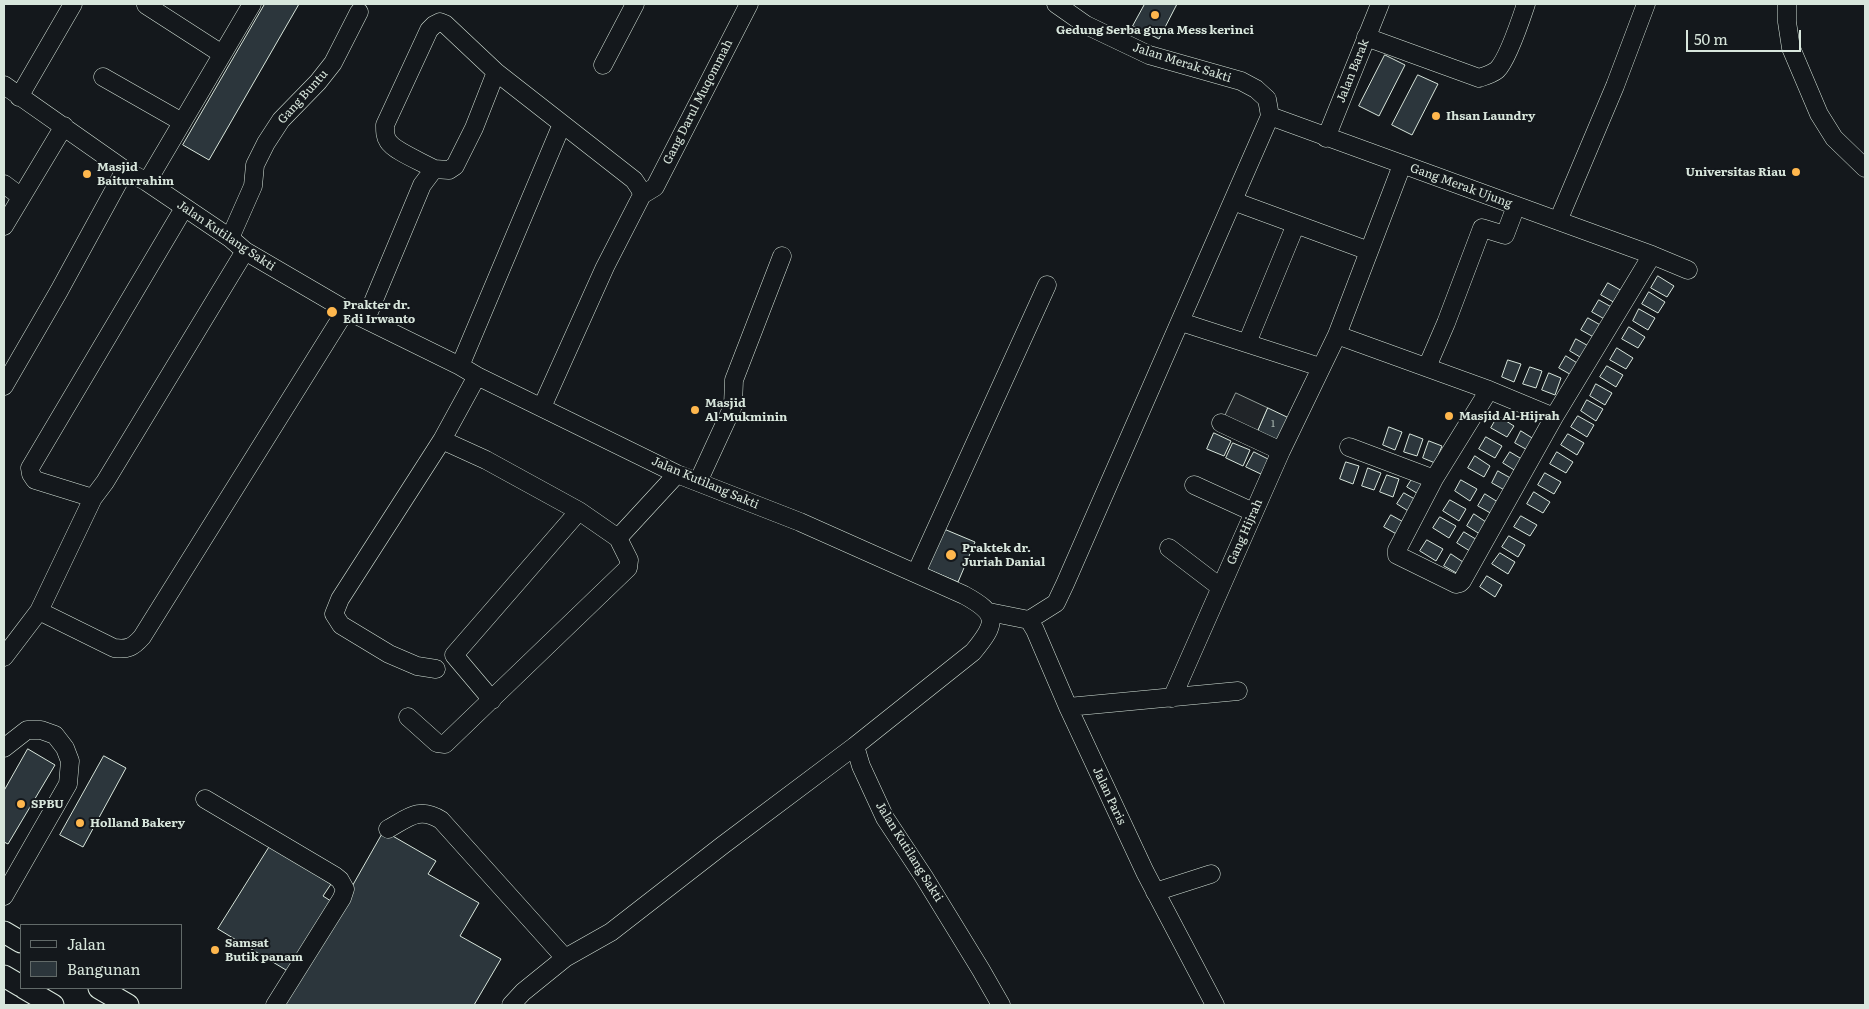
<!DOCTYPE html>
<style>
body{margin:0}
#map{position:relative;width:1869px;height:1009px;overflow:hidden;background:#14181c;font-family:Literata,serif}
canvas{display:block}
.frame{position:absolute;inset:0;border:5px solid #d8e6dc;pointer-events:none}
.legend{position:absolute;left:20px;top:924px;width:162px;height:65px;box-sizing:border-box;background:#14181c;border:1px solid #626a69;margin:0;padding:6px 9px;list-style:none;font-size:15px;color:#d8e6dc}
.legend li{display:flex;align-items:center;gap:10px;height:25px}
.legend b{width:25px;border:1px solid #626a69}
.scale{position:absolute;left:1686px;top:30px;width:115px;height:22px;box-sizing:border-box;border:2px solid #d8e6dc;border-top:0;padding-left:6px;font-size:15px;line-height:18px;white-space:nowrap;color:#d8e6dc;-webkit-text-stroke:4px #14181c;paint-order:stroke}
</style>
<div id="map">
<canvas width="1869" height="1009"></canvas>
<div class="frame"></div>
<ul class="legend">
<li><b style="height:6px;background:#14181c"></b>Jalan</li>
<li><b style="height:14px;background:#2c363c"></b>Bangunan</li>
</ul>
<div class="scale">50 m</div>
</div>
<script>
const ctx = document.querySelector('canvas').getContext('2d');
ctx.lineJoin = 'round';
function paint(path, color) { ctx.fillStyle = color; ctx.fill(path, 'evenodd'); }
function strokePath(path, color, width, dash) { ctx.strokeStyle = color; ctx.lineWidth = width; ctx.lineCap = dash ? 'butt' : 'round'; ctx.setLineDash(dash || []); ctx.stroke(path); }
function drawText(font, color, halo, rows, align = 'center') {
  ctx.font = font + ' Literata,serif'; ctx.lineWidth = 4; ctx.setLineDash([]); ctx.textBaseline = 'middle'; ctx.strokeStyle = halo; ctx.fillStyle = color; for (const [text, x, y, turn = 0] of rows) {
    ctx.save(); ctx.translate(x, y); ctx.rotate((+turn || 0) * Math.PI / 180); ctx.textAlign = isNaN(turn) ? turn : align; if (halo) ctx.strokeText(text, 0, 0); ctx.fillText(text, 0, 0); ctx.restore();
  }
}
const green = new Path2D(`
 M 1236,393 L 1268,408 L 1258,431 L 1225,416 Z`);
paint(green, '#202428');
strokePath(green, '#939e99', 1);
const building = new Path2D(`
 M 265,4 L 299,4 L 209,160 L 183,145 Z
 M 1145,4 L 1177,4 L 1159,39 L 1133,26 Z
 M 1385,55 L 1405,65 L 1379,116 L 1359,106 Z
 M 1418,75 L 1438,84 L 1412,135 L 1392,125 Z
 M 1658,276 L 1674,286 L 1667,297 L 1651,288 Z
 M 1608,283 L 1624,292 L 1617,304 L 1601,295 Z
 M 1649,292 L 1665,302 L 1658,313 L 1642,304 Z
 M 1599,300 L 1615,309 L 1608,321 L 1592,312 Z
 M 1639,309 L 1655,318 L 1648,330 L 1633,321 Z
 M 1588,318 L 1604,327 L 1597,339 L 1581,330 Z
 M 1629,327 L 1645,337 L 1638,348 L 1622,339 Z
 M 1576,339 L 1592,348 L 1585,360 L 1570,351 Z
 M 1617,348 L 1633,358 L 1626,369 L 1610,360 Z
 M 1566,356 L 1582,366 L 1575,377 L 1559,368 Z
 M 1508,360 L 1521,364 L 1514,382 L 1502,377 Z
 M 1607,366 L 1623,375 L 1616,387 L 1600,377 Z
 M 1530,367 L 1542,371 L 1536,388 L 1523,384 Z
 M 1549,373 L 1561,378 L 1555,395 L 1542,390 Z
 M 1596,384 L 1612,393 L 1605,405 L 1590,396 Z
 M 1587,400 L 1603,409 L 1596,421 L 1581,411 Z
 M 1268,408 L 1289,418 L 1278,441 L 1258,431 Z
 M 1498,416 L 1514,426 L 1507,437 L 1491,428 Z
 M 1578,416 L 1594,425 L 1587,437 L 1571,427 Z
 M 1389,427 L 1402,432 L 1395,450 L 1383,445 Z
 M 1521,431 L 1537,441 L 1531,452 L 1515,443 Z
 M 1214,433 L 1231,441 L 1224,456 L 1207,449 Z
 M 1410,434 L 1423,439 L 1417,456 L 1404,452 Z
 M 1568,434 L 1584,443 L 1577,455 L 1561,445 Z
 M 1486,437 L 1502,446 L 1495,458 L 1479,449 Z
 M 1429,441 L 1442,446 L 1435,463 L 1423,458 Z
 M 1233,443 L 1250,450 L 1243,466 L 1226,458 Z
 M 1254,452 L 1270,460 L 1263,475 L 1246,467 Z
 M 1510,452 L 1525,461 L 1519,473 L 1503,463 Z
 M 1557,452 L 1573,462 L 1566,473 L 1550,464 Z
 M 1475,456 L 1490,466 L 1484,477 L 1468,468 Z
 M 1346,462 L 1359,466 L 1353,484 L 1340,479 Z
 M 1368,468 L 1381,473 L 1374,490 L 1362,486 Z
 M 1498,471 L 1514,480 L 1508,492 L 1492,483 Z
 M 1545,473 L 1561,482 L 1554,494 L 1538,485 Z
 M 1387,475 L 1399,479 L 1393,497 L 1380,492 Z
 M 1414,476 L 1429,485 L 1423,497 L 1407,487 Z
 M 1461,480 L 1477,489 L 1470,501 L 1455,491 Z
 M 1534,492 L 1550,502 L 1543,513 L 1527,504 Z
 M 1404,493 L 1420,502 L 1413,514 L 1397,504 Z
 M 1485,494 L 1501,504 L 1494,515 L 1478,506 Z
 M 1450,500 L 1466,509 L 1459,521 L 1443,511 Z
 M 1474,514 L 1489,524 L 1483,536 L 1467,526 Z
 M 1391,515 L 1407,524 L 1400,536 L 1384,527 Z
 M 1521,516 L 1537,525 L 1530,536 L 1514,527 Z
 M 1440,517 L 1456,526 L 1449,538 L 1433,528 Z
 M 944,529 L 975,542 L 958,582 L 927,569 Z
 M 1464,532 L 1479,541 L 1473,553 L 1457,543 Z
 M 1509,536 L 1525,545 L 1518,557 L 1502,547 Z
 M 1427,540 L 1443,549 L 1436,561 L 1420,551 Z
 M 1500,553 L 1515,562 L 1508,574 L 1492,564 Z
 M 1451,554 L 1466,564 L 1460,575 L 1444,566 Z
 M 1487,576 L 1502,585 L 1495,597 L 1480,587 Z
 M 28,749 L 55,765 L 8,844 L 4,842 L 4,791 Z
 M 104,756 L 126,768 L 83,847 L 60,835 Z
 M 384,831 L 436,861 L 428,874 L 479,903 L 460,936 L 501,959 L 474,1005 L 285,1005 Z
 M 270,846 L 331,884 L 323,896 L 334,903 L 291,973 L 218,929 Z`);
paint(building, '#2c363c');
strokePath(building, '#d8e6dc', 1);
const minor = new Path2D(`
 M 1056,4 L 1086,25 L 1149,55 L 1241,81 L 1256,89 L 1267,99 L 1270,116
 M 1787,4 L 1787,22 L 1791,48 L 1819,114 L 1834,138 L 1865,168
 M 146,5 L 222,54
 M 1366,37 L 1479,78 C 1485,76 1492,74 1497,70 C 1508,59 1521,19 1526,4
 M 603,65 L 635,4
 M 103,77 L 182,122
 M 4,85 L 125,170 L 147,182 L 230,238 L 245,251 L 346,310 L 460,366 L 477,376 L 677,474 L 800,522 L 964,595 C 999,614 997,623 973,652 L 855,746 L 861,766 L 885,818 L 924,877 L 981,970 L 1001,1005
 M 19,97 L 73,4
 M 1270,116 L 1652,255 L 1688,270
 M 1326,138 L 1380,4
 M 434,169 C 422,162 394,151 388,141 C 385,137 385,131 385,125 L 429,30 L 434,25 L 440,22 L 445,24 L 496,72 L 634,180 L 640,189 L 642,195 L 605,267 L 542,407
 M 147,182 L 252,4
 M 4,184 L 20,196
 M 642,195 L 655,187 L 749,4
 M 1233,201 L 1369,251
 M 1558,221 L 1615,86 L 1646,4
 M 4,226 L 64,126
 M 230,238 L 253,186 L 255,165 L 266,143 L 281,120 L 318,82 L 333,63 L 359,12
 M 366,319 L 422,185 L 434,169 L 449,170 L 455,166 L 474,128 L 496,72
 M 1181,322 L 1320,367
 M 1337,335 L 1489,390 L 1554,417
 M 1247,343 L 1296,224
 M 460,366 L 562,124
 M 1427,367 L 1446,323 L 1482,228 L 1505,235 L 1516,206
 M 4,386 L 59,291 L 125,170
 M 1489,390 L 1434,479 L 1397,550 L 1397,555 L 1456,584 L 1460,583 L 1462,581 L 1554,417 L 1652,255
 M 1221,423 L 1281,451
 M 442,440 L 486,460 L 579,511
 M 1349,447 L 1434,479
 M 698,482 L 733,406 L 734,380 L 782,256
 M 1194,485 L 1253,512
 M 93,498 L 35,480 L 31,474 L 30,468 L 184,208
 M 1169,548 L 1220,587
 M 916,573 L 1047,285
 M 39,611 L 114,648 C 128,650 133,647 142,637 L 346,310
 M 989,612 L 1029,620 L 1035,630 L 1068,707 L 1145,872 L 1215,1005
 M 1029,620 L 1056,603 L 1065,584 L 1270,116
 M 4,657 L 39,611 L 93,498 L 105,482 L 245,251
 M 436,669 L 417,666 L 389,654 L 341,625 L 334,614 L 340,599 L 442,440 L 477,376
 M 1172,698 L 1281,451 L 1337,335 L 1402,165
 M 492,700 L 454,655 L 579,511 L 618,538
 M 1068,707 L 1238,691
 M 408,717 L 437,743 L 445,744 L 628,568 L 629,560 L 618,538 L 677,474
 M 4,748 L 27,730 L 41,730 L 55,735 L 65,748 L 70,761 L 68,784 L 4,896
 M 205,799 L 335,876 L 340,880 L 345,889 L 342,898 L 275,1005
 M 388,829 C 408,818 419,806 441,820 L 565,958
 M 1155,892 L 1211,874
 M 511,1005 L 523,992 L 565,958 L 611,932 L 723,845 L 855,746`);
const major = new Path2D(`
 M 4,932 L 21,942
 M 4,976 L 21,986
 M 24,988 L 53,1005
 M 99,988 L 128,1005`);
strokePath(minor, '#d8e6dc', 19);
strokePath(major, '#d8e6dc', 23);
strokePath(minor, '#14181c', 18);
strokePath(major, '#14181c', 21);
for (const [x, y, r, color] of [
 [1155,15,5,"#ffb74d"],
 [1436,116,5,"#ffb74d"],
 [1796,172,5,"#ffb74d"],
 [87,174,5,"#ffb74d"],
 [332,312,6,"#ffb74d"],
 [695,410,5,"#ffb74d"],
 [1449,416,5,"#ffb74d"],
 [951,555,6,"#ffb74d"],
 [21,804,5,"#ffb74d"],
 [80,823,5,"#ffb74d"],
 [215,950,5,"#ffb74d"]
]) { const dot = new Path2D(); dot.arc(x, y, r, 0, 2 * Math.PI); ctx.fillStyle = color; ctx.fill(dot); strokePath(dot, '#14181c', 2); }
drawText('10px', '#adbab4', null, [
 ["1",1273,424]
]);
drawText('bold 12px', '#d8e6dc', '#14181c', [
 ["Gedung Serba guna Mess kerinci",1155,30,"center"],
 ["Ihsan Laundry",1446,116],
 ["Masjid",97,167],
 ["Baiturrahim",97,181],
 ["Universitas Riau",1786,172,"right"],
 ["Prakter dr.",343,305],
 ["Edi Irwanto",343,319],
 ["Masjid",705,403],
 ["Al-Mukminin",705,417],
 ["Masjid Al-Hijrah",1459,416],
 ["Praktek dr.",962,548],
 ["Juriah Danial",962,562],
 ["SPBU",31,804],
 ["Holland Bakery",90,823],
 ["Samsat",225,943],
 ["Butik panam",225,957]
], 'left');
drawText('12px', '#d8e6dc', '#14181c', [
 ["Jalan Merak Sakti",1182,63,18],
 ["Jalan Barak",1353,71,-68],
 ["Gang Buntu",303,97,-48],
 ["Gang Darul Muqommah",698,102,-63],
 ["Gang Merak Ujung",1461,186,20],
 ["Jalan Kutilang Sakti",226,236,34],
 ["Jalan Kutilang Sakti",705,483,23],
 ["Gang Hijrah",1245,532,-66],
 ["Jalan Paris",1109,796,65],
 ["Jalan Kutilang Sakti",909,852,58]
]);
</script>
